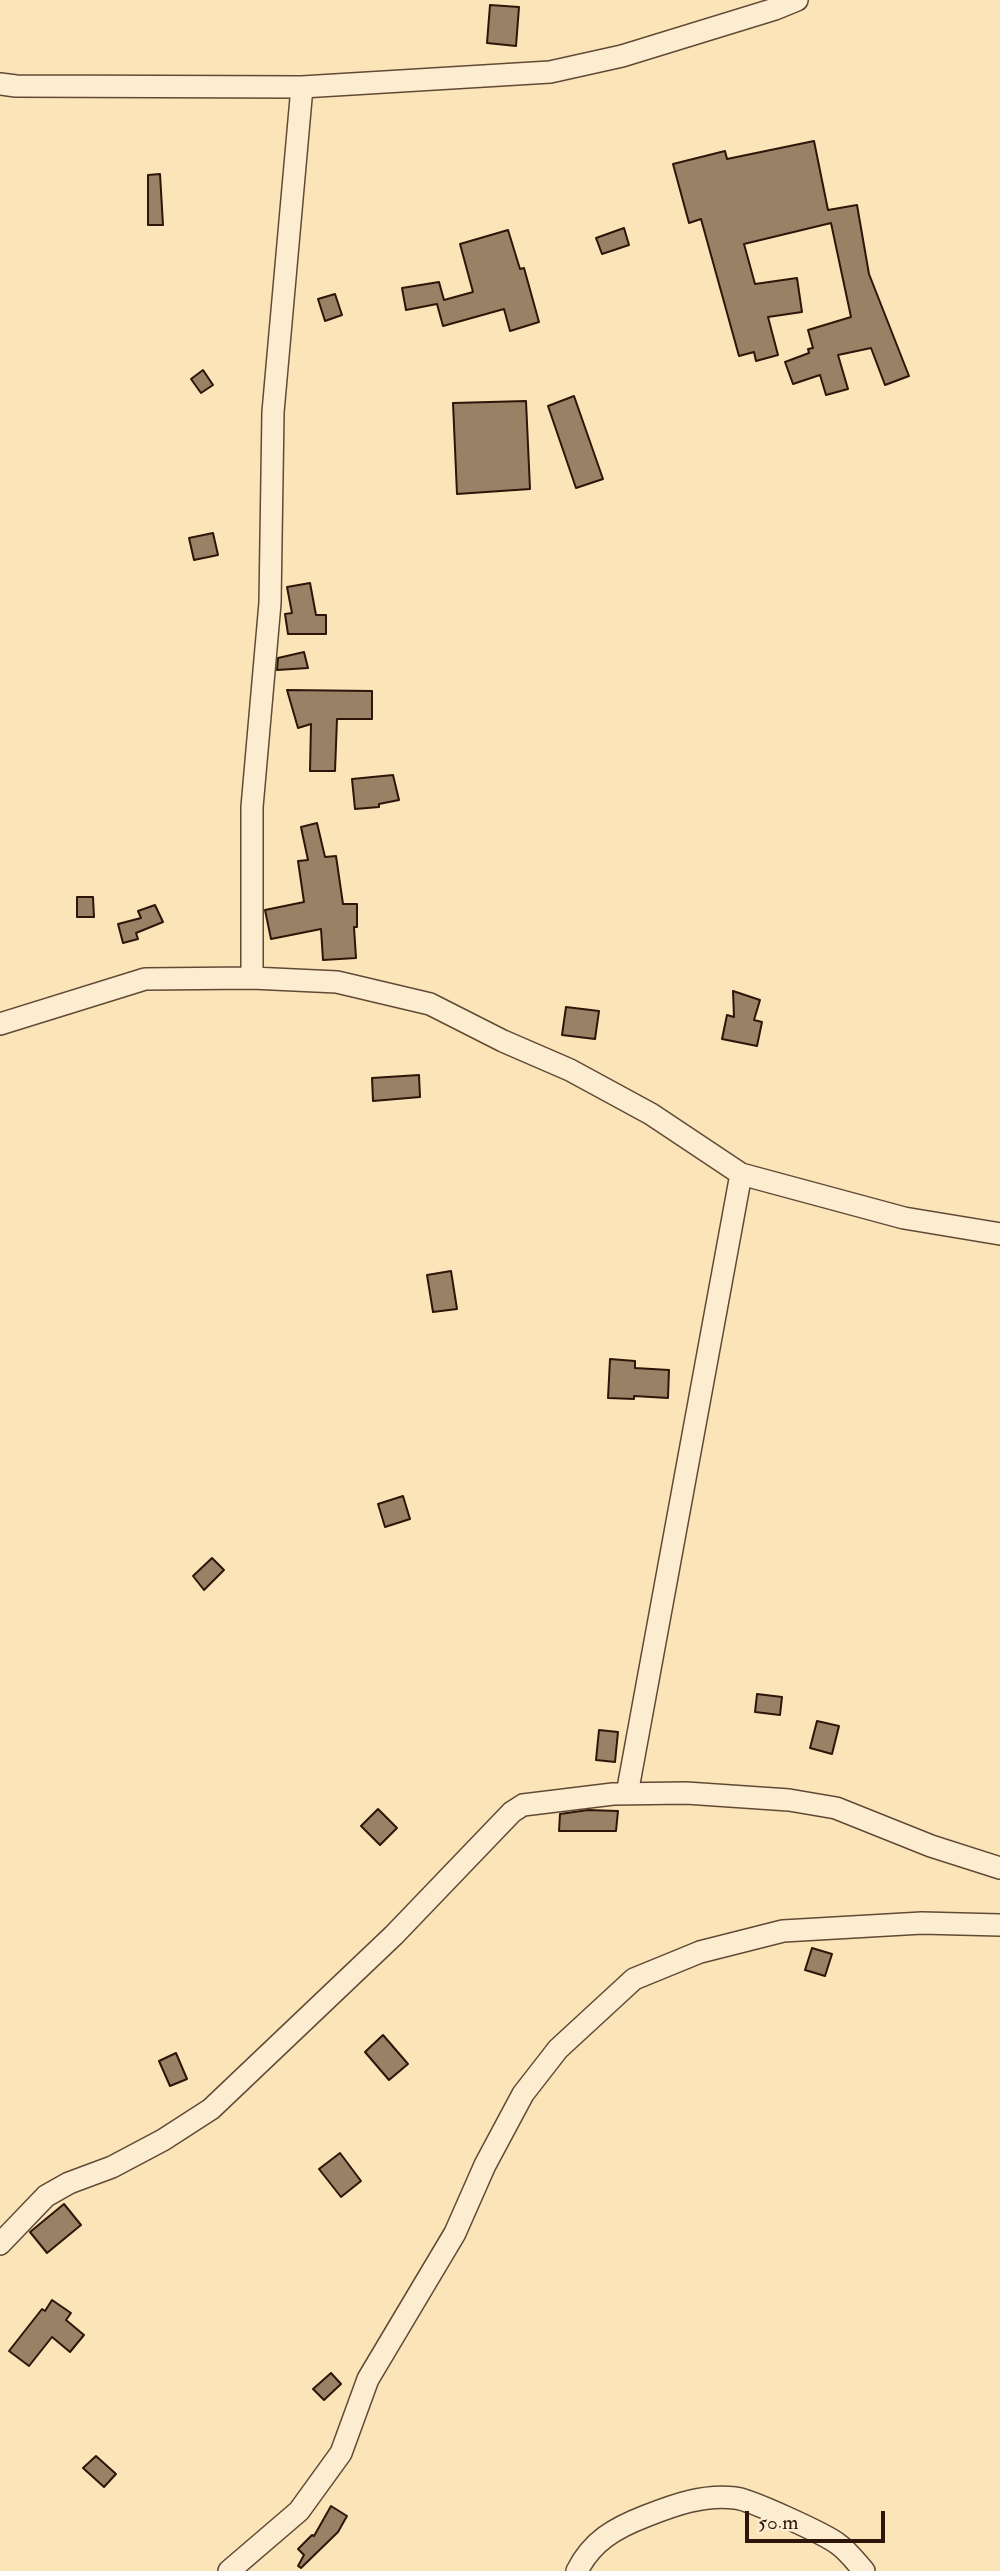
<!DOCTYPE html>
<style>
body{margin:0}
#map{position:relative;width:1000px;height:2571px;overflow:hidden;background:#fae4b8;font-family:"IM FELL Double Pica",serif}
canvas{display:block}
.scale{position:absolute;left:745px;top:2511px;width:140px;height:32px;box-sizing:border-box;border:4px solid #2e1509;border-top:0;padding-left:9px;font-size:21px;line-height:24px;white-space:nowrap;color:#2e1509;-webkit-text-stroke:5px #fcedd1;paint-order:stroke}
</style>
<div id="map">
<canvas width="1000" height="2571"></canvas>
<div class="scale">50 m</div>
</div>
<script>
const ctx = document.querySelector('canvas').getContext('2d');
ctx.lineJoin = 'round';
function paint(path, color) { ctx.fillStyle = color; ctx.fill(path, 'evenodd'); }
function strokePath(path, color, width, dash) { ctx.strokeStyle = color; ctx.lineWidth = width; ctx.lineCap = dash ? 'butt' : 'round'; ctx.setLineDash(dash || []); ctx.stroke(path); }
const building = new Path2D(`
 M 490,5 L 519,7 L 516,46 L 487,43 Z
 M 814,141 L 828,210 L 857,205 L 869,274 L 909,376 L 885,385 L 871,348 L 838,355 L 848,389 L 826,395 L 820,375 L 793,384 L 785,362 L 809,353 L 808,349 L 813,348 L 808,330 L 851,317 L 831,223 L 744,244 L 755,284 L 797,278 L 802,312 L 768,317 L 778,355 L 756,361 L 754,352 L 739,356 L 701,219 L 689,223 L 673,164 L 725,151 L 727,159 Z
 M 160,174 L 163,225 L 148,225 L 148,175 Z
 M 624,228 L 629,245 L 602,254 L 596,238 Z
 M 508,230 L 520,269 L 524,268 L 539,322 L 510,331 L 504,309 L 443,326 L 437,304 L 406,310 L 402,288 L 439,282 L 444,300 L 473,292 L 460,244 Z
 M 335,294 L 342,315 L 325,321 L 318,299 Z
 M 203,370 L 213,385 L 201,393 L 191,379 Z
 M 574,396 L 603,479 L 576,488 L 548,406 Z
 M 526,401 L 530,489 L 457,494 L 453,403 Z
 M 213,533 L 218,555 L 194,560 L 189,538 Z
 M 310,583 L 316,615 L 326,615 L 326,634 L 288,634 L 285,614 L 292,613 L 287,587 Z
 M 304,652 L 308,668 L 277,670 L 278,658 Z
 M 287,690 L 372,691 L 372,719 L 337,719 L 335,771 L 310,771 L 311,724 L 298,728 Z
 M 393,775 L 399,800 L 379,804 L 379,807 L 355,809 L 352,779 Z
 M 317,823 L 325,857 L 336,856 L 343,904 L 357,904 L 357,927 L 354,927 L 356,958 L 323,960 L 321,929 L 271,939 L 265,910 L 304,902 L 298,861 L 308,860 L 301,827 Z
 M 77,897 L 93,897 L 94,917 L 77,917 Z
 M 155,905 L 163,922 L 136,933 L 138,939 L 123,943 L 118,924 L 141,918 L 138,911 Z
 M 733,991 L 760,1000 L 754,1020 L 762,1022 L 757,1046 L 722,1039 L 727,1015 L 734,1017 Z
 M 566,1007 L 599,1011 L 595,1039 L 562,1035 Z
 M 419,1075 L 420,1097 L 373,1101 L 372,1078 Z
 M 451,1271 L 457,1309 L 433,1312 L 427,1275 Z
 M 610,1359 L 635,1361 L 635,1368 L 669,1370 L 668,1398 L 634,1396 L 634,1399 L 608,1398 Z
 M 403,1496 L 410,1519 L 385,1527 L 378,1504 Z
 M 212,1558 L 224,1570 L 204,1590 L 193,1576 Z
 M 757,1694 L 782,1697 L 780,1715 L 755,1712 Z
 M 817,1721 L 839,1726 L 832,1754 L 810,1748 Z
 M 599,1730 L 618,1732 L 615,1762 L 596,1760 Z
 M 378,1809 L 397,1828 L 380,1845 L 361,1826 Z
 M 588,1810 L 618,1811 L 616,1831 L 559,1831 L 560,1814 Z
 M 812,1948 L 832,1954 L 825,1976 L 805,1970 Z
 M 383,2035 L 408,2064 L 389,2080 L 365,2052 Z
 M 176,2053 L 187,2079 L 170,2086 L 159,2061 Z
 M 340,2153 L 361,2181 L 341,2197 L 319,2169 Z
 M 64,2204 L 81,2225 L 47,2253 L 30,2232 Z
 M 52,2300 L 71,2313 L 66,2320 L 84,2335 L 70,2352 L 52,2337 L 29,2366 L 9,2351 L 42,2309 L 45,2311 Z
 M 331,2373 L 341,2384 L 324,2400 L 313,2389 Z
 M 96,2456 L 116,2474 L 104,2487 L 83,2468 Z
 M 331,2506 L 347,2516 L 338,2532 L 301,2568 L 298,2566 L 304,2555 L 298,2549 L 312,2535 L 314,2536 Z`);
paint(building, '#988164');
strokePath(building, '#2e1509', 2);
const street = new Path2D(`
 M 0,84 L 16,86 L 302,87 L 550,72 L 622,56 L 775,9 L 797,0
 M 252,978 L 252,807 L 270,603 L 273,412 L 302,87
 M 0,1024 L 145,979 L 252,978 L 337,982 L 430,1004 L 503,1041 L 570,1070 L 651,1114 L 741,1174 L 904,1218 L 1000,1234
 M 627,1794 L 741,1174
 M 0,2244 L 46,2196 L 69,2183 L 112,2167 L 163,2140 L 211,2109 L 394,1935 L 512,1812 L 523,1805 L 613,1794 L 686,1793 L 789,1800 L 836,1808 L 931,1846 L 1000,1868
 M 229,2571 L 299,2511 L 341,2453 L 368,2379 L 455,2233 L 485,2165 L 523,2094 L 558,2049 L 634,1979 L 700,1952 L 783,1931 L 922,1923 L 1000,1925
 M 577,2571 C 592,2541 615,2528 646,2516 C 674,2505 704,2494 735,2498 C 749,2499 825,2534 838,2544 C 848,2551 856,2562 864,2571`);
strokePath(street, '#614935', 24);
strokePath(street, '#fcedd1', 21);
</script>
